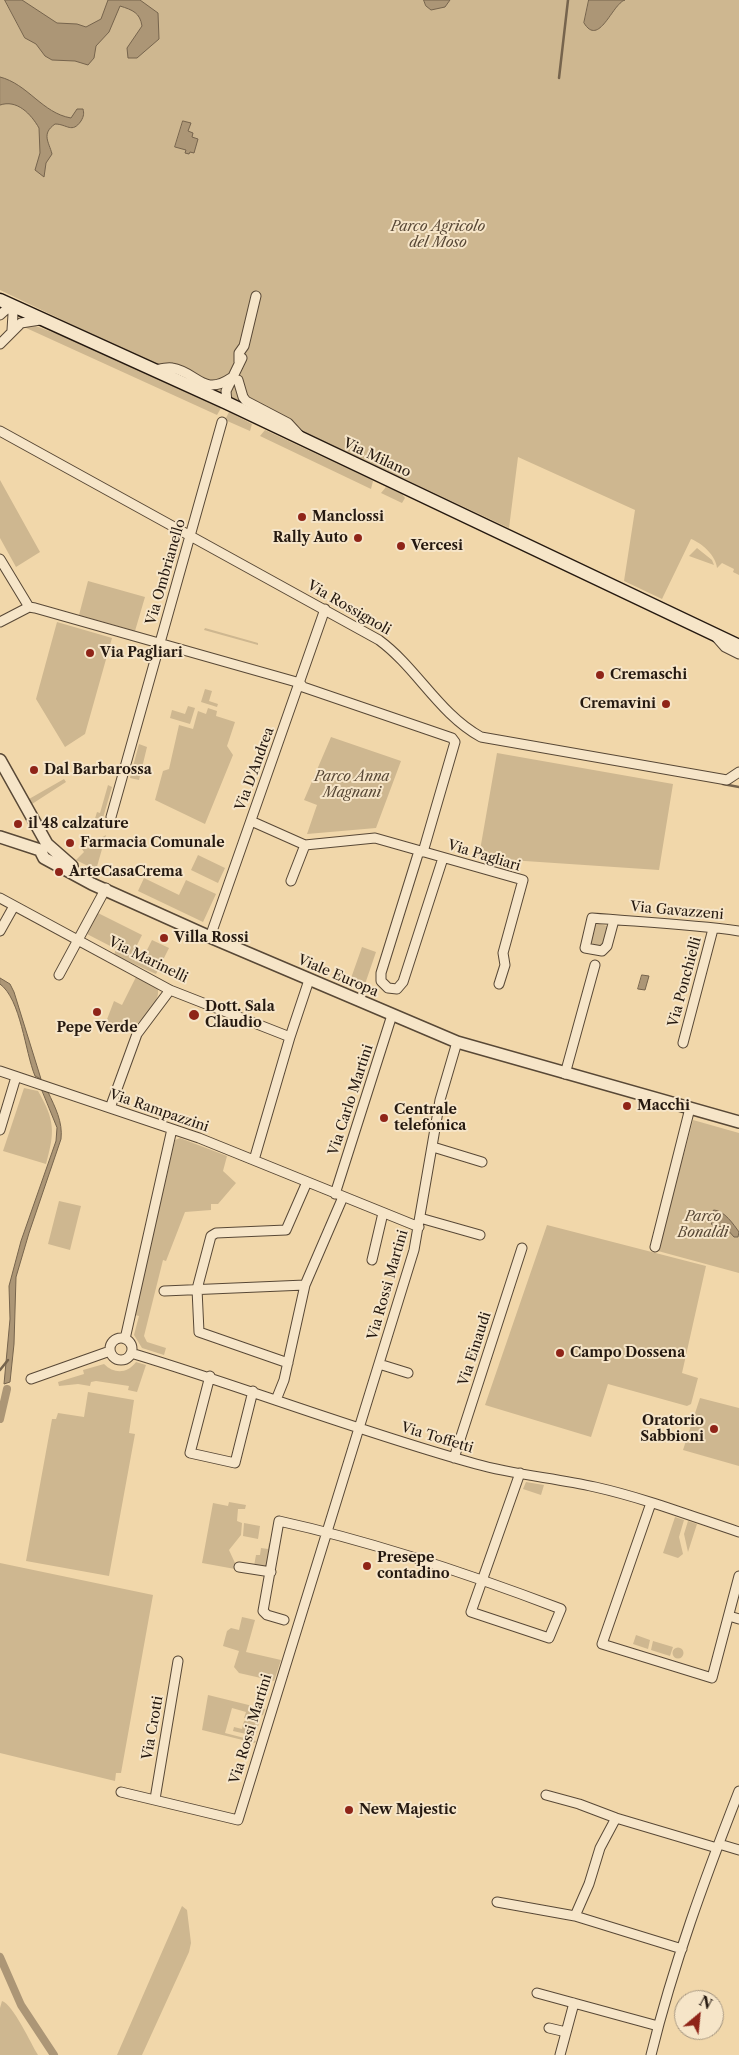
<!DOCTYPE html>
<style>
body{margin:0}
#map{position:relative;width:739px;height:2055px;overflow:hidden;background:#f1d7aa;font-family:"Libre Caslon Text",serif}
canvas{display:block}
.north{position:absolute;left:674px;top:1990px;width:50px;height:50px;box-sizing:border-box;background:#f6e5c8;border:1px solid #a2937e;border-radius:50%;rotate:28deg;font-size:14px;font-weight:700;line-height:20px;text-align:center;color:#251910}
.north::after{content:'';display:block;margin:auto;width:18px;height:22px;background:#8f2418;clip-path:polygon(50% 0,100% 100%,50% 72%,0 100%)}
</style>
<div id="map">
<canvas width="739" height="2055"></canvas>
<div class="north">N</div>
</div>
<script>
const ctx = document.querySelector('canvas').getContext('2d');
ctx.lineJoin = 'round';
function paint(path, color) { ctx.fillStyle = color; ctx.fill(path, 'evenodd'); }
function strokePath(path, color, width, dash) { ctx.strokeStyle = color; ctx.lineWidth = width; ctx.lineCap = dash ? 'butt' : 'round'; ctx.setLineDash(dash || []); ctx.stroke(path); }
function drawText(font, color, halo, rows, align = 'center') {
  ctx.font = font + ' "Libre Caslon Text",serif'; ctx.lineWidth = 4; ctx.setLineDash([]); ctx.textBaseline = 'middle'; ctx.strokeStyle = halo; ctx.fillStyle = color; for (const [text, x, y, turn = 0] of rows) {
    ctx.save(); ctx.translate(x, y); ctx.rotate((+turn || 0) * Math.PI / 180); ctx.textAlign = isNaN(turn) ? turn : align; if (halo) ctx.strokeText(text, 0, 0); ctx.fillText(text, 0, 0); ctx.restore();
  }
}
paint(new Path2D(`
 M 0,0 L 739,0 L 739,575 L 733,572 L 734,569 L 722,563 L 717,568 C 716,556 702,543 691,539 L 662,599 L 624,581 L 635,510 L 518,457 L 509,528 L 347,452 L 346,455 L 307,437 L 301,431 L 150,362 L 0,290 Z
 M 30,324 L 71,339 L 221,408 L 217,415 L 24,327 Z
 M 229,412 L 252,424 L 250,431 L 225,420 Z
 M 265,430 L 370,479 L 373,481 L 371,489 L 260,436 Z
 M 0,480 L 40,552 L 16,567 L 0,538 Z
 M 386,487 L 402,494 L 405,498 L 402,503 L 381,493 Z
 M 697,548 L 712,560 L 714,565 L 689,556 Z
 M 88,581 L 145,597 L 135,631 L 79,615 Z
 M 57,622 L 112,638 L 85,734 L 65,747 L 36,699 Z
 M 205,628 L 258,643 L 258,645 L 204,630 Z
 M 205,689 L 212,691 L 209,701 L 218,704 L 217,707 L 201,702 Z
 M 188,706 L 195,708 L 190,724 L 170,718 L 172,710 L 185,714 Z
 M 208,708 L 217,711 L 216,716 L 235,722 L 227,746 L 233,755 L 205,824 L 155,800 L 163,771 L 169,769 L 179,725 L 193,729 L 198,711 L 206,714 Z
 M 331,737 L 401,761 L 376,828 L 307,834 L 317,805 L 304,800 Z
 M 139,744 L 147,747 L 139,780 L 130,778 Z
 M 497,753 L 673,784 L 659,870 L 495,859 L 479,856 Z
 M 64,779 L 66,782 L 32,804 L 29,799 Z
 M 108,785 L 112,787 L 100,828 L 93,825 L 97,812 L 100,813 Z
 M 106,835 L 96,870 L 76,860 L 84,852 L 82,849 Z
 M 198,855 L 225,868 L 218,883 L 191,870 Z
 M 144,878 L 179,895 L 186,880 L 216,894 L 203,922 L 138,891 Z
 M 98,913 L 142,935 L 134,951 L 144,956 L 152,940 L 169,948 L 156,974 L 114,955 L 116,949 L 87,934 Z
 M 596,923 L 607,926 L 602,947 L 590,944 Z
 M 362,947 L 376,952 L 364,987 L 350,981 Z
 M 136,977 L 158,989 C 160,1005 141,1019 131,1030 L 106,1022 L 114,1001 L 122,1005 Z
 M 24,1088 L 38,1091 C 55,1120 55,1132 46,1164 L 3,1151 Z
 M 693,1120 L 739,1133 L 739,1273 L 658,1251 Z
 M 180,1138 L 227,1156 L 223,1171 L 236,1183 L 218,1204 L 211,1204 L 211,1210 L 185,1212 L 166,1261 L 163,1260 L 144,1336 L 147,1342 L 166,1348 L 164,1355 L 142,1348 L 134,1335 L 139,1316 L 135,1315 L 175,1140 Z
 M 59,1201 L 81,1206 L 70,1250 L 48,1244 Z
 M 547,1225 L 706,1266 L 682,1373 L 698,1378 L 691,1404 L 687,1406 L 608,1384 L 591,1437 L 485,1405 Z
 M 136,1362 L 146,1365 L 137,1392 L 128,1390 L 129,1386 L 96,1381 L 91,1382 L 90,1386 L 78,1384 L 59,1386 L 58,1382 L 84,1374 L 83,1370 L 104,1364 C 114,1374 127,1374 136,1362 Z
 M 88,1392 L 134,1400 L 129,1433 L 135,1434 L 109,1576 L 26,1561 L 52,1419 L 56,1419 L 58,1413 L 84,1417 Z
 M 700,1398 L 739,1408 L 739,1466 L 683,1450 Z
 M 526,1482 L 544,1485 L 541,1495 L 523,1489 Z
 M 229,1502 L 246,1505 L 245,1509 L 238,1509 L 237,1521 L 242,1523 L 241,1535 L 229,1550 L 235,1563 L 235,1569 L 202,1563 L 213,1503 L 228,1506 Z
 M 675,1517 L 684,1520 L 679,1537 L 683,1554 L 678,1558 L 663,1553 Z
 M 688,1521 L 697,1524 L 688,1552 L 684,1534 Z
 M 244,1523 L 260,1526 L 258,1539 L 243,1536 Z
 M 269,1543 L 272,1543 L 268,1567 L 254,1566 L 256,1555 L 260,1555 L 261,1548 L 268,1549 Z
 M 0,1563 L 153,1595 L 121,1773 L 116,1773 L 115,1781 L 0,1753 Z
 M 242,1617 L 255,1620 L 246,1652 L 281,1660 L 274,1681 L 239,1673 L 234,1667 L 239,1651 L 223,1646 L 227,1631 L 231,1628 L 239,1630 Z
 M 636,1635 L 650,1640 L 648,1649 L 633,1644 Z
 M 653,1641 L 673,1647 L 670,1656 L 651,1650 Z
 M672.5 1653a5.5 5.5 0 1 1 11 0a5.5 5.5 0 1 1-11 0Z
 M 208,1695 L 265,1709 L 263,1715 L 244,1718 L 246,1712 L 232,1708 L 225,1733 L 256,1741 L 255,1743 L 202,1730 Z
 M 258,1718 L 260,1720 L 255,1736 L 233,1731 L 234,1727 L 242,1729 L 244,1721 Z
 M 182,1906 L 187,1910 L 191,1943 L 189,1952 L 142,2055 L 117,2055 Z
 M 2,2001 C 13,2004 31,2044 38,2055 L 0,2055 L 0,2008 Z`), '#ceb790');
const water = new Path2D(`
 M 5,0 L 22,0 L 57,23 L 77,24 L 86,27 L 101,19 L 108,0 L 140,0 L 158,13 L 159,39 L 137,58 L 128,58 L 127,48 L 142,26 C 140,13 133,10 120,6 L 109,32 L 96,46 L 94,58 L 88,65 L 75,61 L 52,60 L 45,56 L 36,44 L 25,38 Z
 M 424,0 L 450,0 L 445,7 L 431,10 L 426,6 Z
 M 589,0 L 625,0 C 612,4 599,48 584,23 Z
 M 0,77 C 28,84 42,113 71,118 L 77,109 L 83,109 C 84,113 84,116 81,121 C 72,134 67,124 55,124 C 41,134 49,142 52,154 L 46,163 L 44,177 L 35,170 L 40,153 L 39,128 C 31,114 17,99 0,105 Z
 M 183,121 L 191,123 L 188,131 L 193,133 L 192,137 L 198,139 L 194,153 L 190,152 L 189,154 L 185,153 L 186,150 L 175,147 Z
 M 642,975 L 649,976 L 645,990 L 638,989 Z
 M 0,978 L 10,984 L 14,992 L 41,1079 L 35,1076 C 25,1052 21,999 0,984 Z
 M 42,1090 L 48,1092 C 55,1107 63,1122 61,1139 L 29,1233 L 16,1277 L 14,1344 L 10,1382 L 4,1384 L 10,1319 L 9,1286 L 21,1241 L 56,1141 L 57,1128 Z
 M 714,1210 C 724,1210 734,1225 739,1232 L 738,1237 L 734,1237 L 726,1228 L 712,1225 L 710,1218 Z`);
paint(water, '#ac9676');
strokePath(water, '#76644d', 1);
strokePath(new Path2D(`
 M 559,78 L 568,0
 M 723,784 L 739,787
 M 0,1370 L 8,1360`), '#76644d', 2.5);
strokePath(new Path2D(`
 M 0,1419 L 7,1389
 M 0,1957 L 21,2005 L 54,2055`), '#ac9676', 8);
const minor = new Path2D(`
 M 0,315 L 11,305 L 13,314 L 12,330
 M 0,344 L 21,323 L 40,320
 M 239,362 L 239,353 L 244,346 L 256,296
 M 155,370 C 160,369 167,367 172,368 C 197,372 203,397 231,378
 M 238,380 L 243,397 L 246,401 L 288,423 L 300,436
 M 227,403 L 226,391 L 242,358
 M 0,431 L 379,640 C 417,668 439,714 481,737 L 727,780 L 739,772
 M 0,559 L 29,607
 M 0,622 L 29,607 L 35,608 L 300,683 L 303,687 L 452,738 L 455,742 L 423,852
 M 717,638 L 725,647 L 739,654
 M 111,817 L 222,422
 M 251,821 L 305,845 L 375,838 L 523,880 L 503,953 L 505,965 L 499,984
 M 419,851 L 381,973 L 381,981 L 388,988 L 397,989 L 403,982 L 443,858
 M 291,881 L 305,845
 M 0,898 L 170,990 L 290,1037
 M 614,920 L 607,946 L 602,951 L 585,948 L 592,918 C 641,922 691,924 739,931
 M 0,931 L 14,906
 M 210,937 L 325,609
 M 59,975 L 106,888
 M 683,1043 L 713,929
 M 0,1071 L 199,1138 L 419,1227
 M 565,1074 L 595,965
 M 110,1108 L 137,1034 L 170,990
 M 0,1130 L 16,1077
 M 433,1147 L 482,1162
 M 254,1160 L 290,1037 L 309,980
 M 335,1194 L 392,1015
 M 420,1218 L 480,1235
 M 655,1247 L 690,1108
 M 372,1260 L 383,1213
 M 164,1291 L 305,1285
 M110 1349a11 11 0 1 1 22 0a11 11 0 1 1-22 0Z
 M 125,1339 L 172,1129
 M 131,1353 C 247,1388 360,1432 476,1464 C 515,1475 556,1478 595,1487 C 644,1498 691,1516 739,1532
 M 288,1363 L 199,1332 L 197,1289 L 211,1236 L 216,1233 L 286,1230 L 307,1182
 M 379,1364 L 408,1373
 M 210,1376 L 190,1453 L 235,1463 L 253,1391
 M 31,1379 L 110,1351
 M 276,1400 L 284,1380 L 305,1285 L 343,1197
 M 454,1458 L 522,1248
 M 651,1503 L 602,1644 L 712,1678 L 739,1576
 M 239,1567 L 271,1572
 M 729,1616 L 739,1619
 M 284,1620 L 267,1615 L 263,1611 L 279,1521 C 375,1542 469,1574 561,1609 L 549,1638 L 471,1612 L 520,1473
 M 121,1792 L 238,1820 L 414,1250 L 440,1100 L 457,1042
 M 546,1795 L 579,1804 L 616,1818 L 717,1848
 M 155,1799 L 178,1661
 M 719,1844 L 739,1850
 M 497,1902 L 575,1916 L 682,1949
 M 575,1916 L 589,1884 L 600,1848 L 616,1818
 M 537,1993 L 658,2026
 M 549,2028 L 566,2032
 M 560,2055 L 574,2003
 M 651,2055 C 673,1965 705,1878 739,1791`);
const tertiary = new Path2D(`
 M 0,760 L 47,844
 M 0,837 L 40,850
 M 47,844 L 72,866
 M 40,850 L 44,858 L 92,884 L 210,937 L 457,1042 L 739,1122`);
const secondary = new Path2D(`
 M 0,300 L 227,403 L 739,646`);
strokePath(minor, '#584836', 11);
strokePath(tertiary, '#584836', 14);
strokePath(secondary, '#251910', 15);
strokePath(minor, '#f6e5c8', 9);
strokePath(tertiary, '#f6e5c8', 11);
strokePath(secondary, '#f6e5c8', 12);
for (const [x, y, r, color] of [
 [302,517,5,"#8f2418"],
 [358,538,5,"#8f2418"],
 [401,546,5,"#8f2418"],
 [90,653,5,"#8f2418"],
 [600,675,5,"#8f2418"],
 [666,704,5,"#8f2418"],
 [34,770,5,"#8f2418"],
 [18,824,5,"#8f2418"],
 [70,843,5,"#8f2418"],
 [59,872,5,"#8f2418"],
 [164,938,5,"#8f2418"],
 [97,1012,5,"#8f2418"],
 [194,1015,6,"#8f2418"],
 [627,1106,5,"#8f2418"],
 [384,1118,5,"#8f2418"],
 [560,1353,5,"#8f2418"],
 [714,1429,5,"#8f2418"],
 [367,1566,5,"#8f2418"],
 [349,1810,5,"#8f2418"]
]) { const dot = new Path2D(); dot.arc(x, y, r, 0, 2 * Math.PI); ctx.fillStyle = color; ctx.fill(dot); strokePath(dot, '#f6e5c8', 2); }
drawText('italic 14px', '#584836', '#f6e5c8', [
 ["Parco Agricolo",438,227],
 ["del Moso",438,243],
 ["Parco Anna",352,777],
 ["Magnani",352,793],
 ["Parco",703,1217],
 ["Bonaldi",703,1233]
]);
drawText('14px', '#251910', '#f6e5c8', [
 ["Via Milano",377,458,25],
 ["Via Ombrianello",166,572,-74],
 ["Via Rossignoli",349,608,30],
 ["Via D'Andrea",255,769,-70],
 ["Via Pagliari",484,856,17],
 ["Via Gavazzeni",677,911,5],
 ["Via Marinelli",148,960,26],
 ["Viale Europa",338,976,23],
 ["Via Ponchielli",685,982,-75],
 ["Via Carlo Martini",351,1100,-72],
 ["Via Rampazzini",159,1111,19],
 ["Via Rossi Martini",388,1285,-74],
 ["Via Einaudi",475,1349,-72],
 ["Via Toffetti",437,1438,17],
 ["Via Crotti",153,1728,-80],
 ["Via Rossi Martini",251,1729,-73]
]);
drawText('bold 14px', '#251910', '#f6e5c8', [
 ["Manclossi",312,517],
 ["Rally Auto",348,538,"right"],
 ["Vercesi",411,546],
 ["Via Pagliari",100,653],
 ["Cremaschi",610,675],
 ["Cremavini",656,704,"right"],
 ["Dal Barbarossa",44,770],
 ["il 48 calzature",28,824],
 ["Farmacia Comunale",80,843],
 ["ArteCasaCrema",69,872],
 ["Villa Rossi",174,938],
 ["Dott. Sala",205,1007],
 ["Claudio",205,1023],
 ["Pepe Verde",97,1028,"center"],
 ["Macchi",637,1106],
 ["Centrale",394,1110],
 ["telefonica",394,1126],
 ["Campo Dossena",570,1353],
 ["Oratorio",704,1421,"right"],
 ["Sabbioni",704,1437,"right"],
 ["Presepe",377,1558],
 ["contadino",377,1574],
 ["New Majestic",359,1810]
], 'left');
</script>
